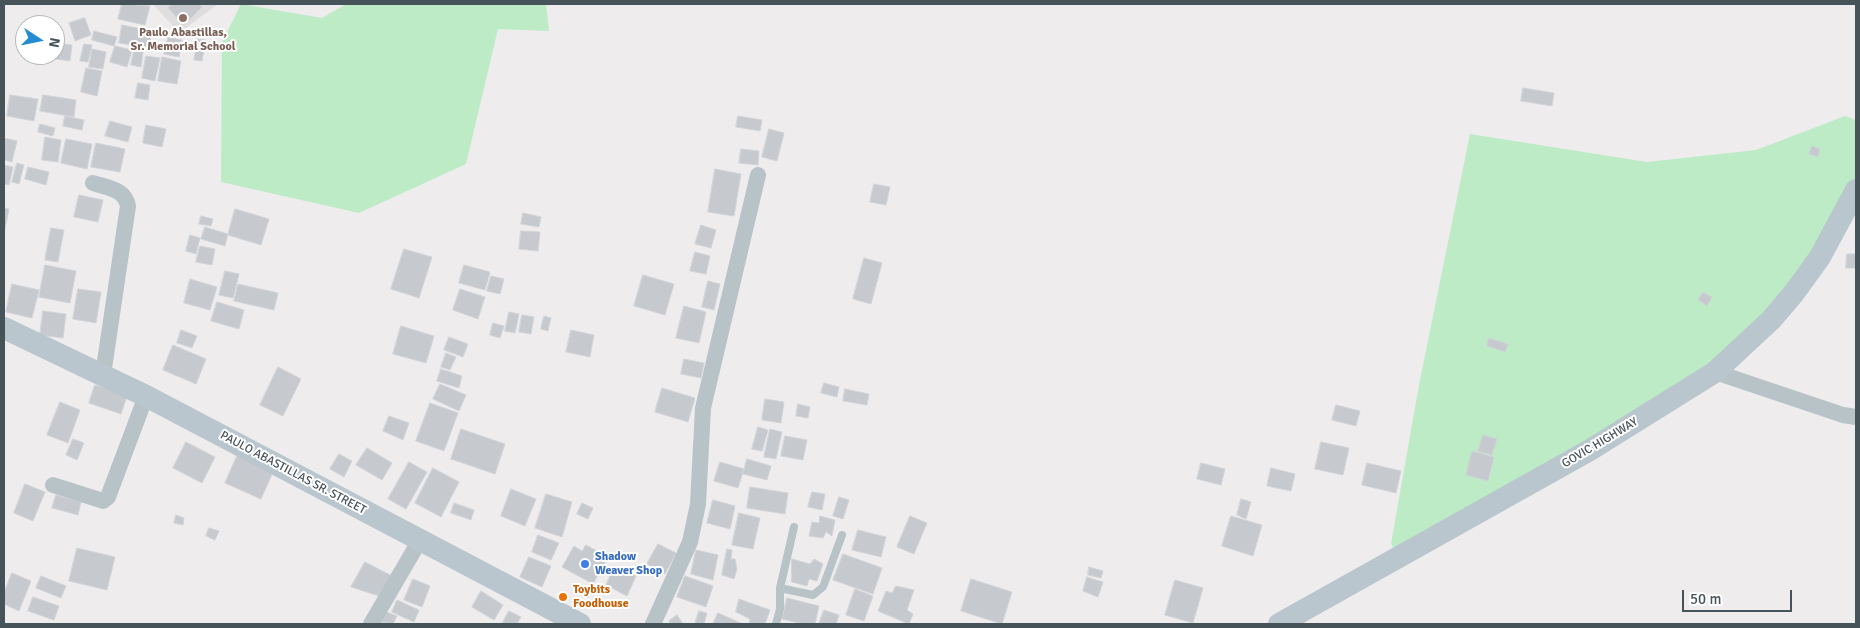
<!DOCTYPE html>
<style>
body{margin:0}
#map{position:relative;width:1860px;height:628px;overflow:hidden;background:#efeced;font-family:Signika,sans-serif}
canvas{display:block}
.frame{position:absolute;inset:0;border:5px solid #465358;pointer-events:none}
.north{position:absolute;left:15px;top:15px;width:50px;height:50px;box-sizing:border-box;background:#fff;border:1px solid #b5babc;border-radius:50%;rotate:101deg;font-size:14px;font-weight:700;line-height:20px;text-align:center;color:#465358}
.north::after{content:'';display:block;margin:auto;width:18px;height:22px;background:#248cd2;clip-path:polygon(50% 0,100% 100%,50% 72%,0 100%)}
.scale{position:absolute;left:1682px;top:590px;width:110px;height:22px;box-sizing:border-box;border:2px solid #465358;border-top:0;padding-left:6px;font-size:15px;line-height:18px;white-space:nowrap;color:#465358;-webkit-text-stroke:4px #fff;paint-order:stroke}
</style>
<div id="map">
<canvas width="1860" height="628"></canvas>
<div class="frame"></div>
<div class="north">N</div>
<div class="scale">50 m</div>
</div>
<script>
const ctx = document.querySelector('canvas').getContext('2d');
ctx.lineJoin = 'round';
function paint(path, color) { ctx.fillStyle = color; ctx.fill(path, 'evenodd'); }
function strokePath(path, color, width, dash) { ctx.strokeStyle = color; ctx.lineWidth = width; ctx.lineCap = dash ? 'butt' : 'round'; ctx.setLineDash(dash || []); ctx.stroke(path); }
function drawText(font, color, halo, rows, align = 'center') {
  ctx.font = font + ' Signika,sans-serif'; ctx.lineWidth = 4; ctx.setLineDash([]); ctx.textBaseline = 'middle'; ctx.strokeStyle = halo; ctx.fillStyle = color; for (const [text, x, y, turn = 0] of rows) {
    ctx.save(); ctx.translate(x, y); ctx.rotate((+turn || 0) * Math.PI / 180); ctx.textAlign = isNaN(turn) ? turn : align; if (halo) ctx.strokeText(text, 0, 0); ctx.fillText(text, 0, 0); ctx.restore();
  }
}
paint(new Path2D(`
 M 153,4 L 218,4 L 179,33 Z`), '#e0ddde');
paint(new Path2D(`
 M 241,4 L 322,18 L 346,4 L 546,4 L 549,31 L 498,29 L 466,164 L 359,213 L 221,182 L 222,42 Z
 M 1845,116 L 1856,120 L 1856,190 L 1753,338 L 1399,557 L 1391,544 L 1419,385 L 1470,134 L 1647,162 L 1756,150 Z`), '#bcebc6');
const building = new Path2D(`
 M 122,4 L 150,6 L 145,25 L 118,19 Z
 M 172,4 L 199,4 L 202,7 L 184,25 L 168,8 Z
 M 85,18 L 91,35 L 75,41 L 69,23 Z
 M 122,25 L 152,31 L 149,48 L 119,43 Z
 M 94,31 L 117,37 L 114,46 L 92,40 Z
 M 168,37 L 182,40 L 179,57 L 164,54 Z
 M 198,39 L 206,40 L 202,61 L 194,60 Z
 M 55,43 L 72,45 L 70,61 L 42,57 L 55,55 Z
 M 84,44 L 92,45 L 88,62 L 80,61 Z
 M 115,46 L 132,50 L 127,67 L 110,62 Z
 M 92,49 L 106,52 L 103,69 L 89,67 Z
 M 134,50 L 143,52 L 141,67 L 131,65 Z
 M 146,56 L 160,58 L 155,81 L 142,78 Z
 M 162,57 L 181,61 L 177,84 L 158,81 Z
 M 86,68 L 102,71 L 97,96 L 81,92 Z
 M 138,83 L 150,85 L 148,100 L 135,98 Z
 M 1523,88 L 1554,93 L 1552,106 L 1521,101 Z
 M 10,95 L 38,99 L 34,121 L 7,116 Z
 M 43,95 L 76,100 L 74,117 L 40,111 Z
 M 65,116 L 84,120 L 82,130 L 63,126 Z
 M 738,116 L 762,120 L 760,131 L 736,127 Z
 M 110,121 L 132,127 L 128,142 L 105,136 Z
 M 40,124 L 55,128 L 53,136 L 38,132 Z
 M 146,125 L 166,129 L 162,147 L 143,143 Z
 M 769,129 L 784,133 L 777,161 L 762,157 Z
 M 45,137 L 61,140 L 58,162 L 42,160 Z
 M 4,138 L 17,141 L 12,162 L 4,160 Z
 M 66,139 L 92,144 L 87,169 L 61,163 Z
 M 96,143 L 125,149 L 120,172 L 91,167 Z
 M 1812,146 L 1820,149 L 1818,157 L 1809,154 Z
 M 741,149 L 759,151 L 758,165 L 739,163 Z
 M 17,163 L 24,165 L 19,184 L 12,182 Z
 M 4,165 L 13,167 L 9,185 L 4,184 Z
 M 28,167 L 49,172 L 46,185 L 25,179 Z
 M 715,169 L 741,174 L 734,216 L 708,212 Z
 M 874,184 L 890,187 L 886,205 L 870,202 Z
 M 79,195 L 103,200 L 98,222 L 74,217 Z
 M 4,208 L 9,209 L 4,234 Z
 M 235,209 L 269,219 L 261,245 L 228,235 Z
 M 523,213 L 541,217 L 539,227 L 521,224 Z
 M 201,216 L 213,219 L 211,226 L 199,224 Z
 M 701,225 L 716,230 L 711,248 L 695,244 Z
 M 205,227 L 228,234 L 225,246 L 201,239 Z
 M 51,228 L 64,230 L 58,262 L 45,260 Z
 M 521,231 L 540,232 L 538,251 L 519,249 Z
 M 190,235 L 200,238 L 196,254 L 186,251 Z
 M 200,246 L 215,249 L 212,265 L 196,262 Z
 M 404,249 L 432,257 L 419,298 L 391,289 Z
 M 695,252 L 710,256 L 706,274 L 690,271 Z
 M 1847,254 L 1856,254 L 1856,268 L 1846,268 Z
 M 864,258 L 882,263 L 871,304 L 853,299 Z
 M 45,265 L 76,271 L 70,303 L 39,297 Z
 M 464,265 L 490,272 L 485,290 L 459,283 Z
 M 225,271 L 239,274 L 233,298 L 219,295 Z
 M 643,275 L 674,284 L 665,315 L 634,306 Z
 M 491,276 L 504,279 L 500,294 L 487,291 Z
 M 190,279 L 217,287 L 210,310 L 184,303 Z
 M 708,281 L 720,284 L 714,310 L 702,307 Z
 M 12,284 L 39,290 L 32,318 L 6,312 Z
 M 238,284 L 278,293 L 274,310 L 234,301 Z
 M 78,289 L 101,292 L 96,323 L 73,319 Z
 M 460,289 L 485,297 L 478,319 L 453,310 Z
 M 1703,292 L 1712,297 L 1707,306 L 1698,300 Z
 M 217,302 L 244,310 L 239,329 L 211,321 Z
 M 684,306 L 706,312 L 699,343 L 676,338 Z
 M 43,311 L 66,314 L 63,338 L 40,335 Z
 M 509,312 L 519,314 L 515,333 L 505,331 Z
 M 522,315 L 534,317 L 531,334 L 519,332 Z
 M 544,316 L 551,318 L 548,331 L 541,329 Z
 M 493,323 L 504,326 L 500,338 L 490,335 Z
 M 401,326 L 434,336 L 426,363 L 393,354 Z
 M 181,330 L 197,336 L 192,348 L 177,343 Z
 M 571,330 L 594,335 L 590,357 L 566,352 Z
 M 449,337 L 468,344 L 463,357 L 444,350 Z
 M 1489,338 L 1508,344 L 1505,352 L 1487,346 Z
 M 173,345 L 206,359 L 196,384 L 163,370 Z
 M 446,353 L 456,357 L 450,370 L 441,367 Z
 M 684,359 L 704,363 L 701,378 L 681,374 Z
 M 278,367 L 301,379 L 283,416 L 260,405 Z
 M 441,369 L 462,376 L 459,388 L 437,381 Z
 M 824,383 L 839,387 L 837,397 L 821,393 Z
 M 440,384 L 466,395 L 459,411 L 433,399 Z
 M 95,385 L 127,396 L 121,414 L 89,403 Z
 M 662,388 L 695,398 L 688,422 L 655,412 Z
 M 845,389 L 869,394 L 867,405 L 843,401 Z
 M 765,399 L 784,402 L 781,423 L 762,420 Z
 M 60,402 L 80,410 L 68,443 L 47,435 Z
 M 430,403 L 458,413 L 444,451 L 416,441 Z
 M 798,404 L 810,407 L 808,418 L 796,416 Z
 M 1336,405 L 1360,411 L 1356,426 L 1332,420 Z
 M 389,416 L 409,423 L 403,440 L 383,431 Z
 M 758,427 L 768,430 L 762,451 L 752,449 Z
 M 461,429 L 505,444 L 495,474 L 451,459 Z
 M 770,429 L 782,432 L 776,459 L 764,457 Z
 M 1483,435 L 1497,439 L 1492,455 L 1478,451 Z
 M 785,436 L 807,440 L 803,460 L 781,456 Z
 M 73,439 L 84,443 L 77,460 L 66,455 Z
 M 186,442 L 215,457 L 202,483 L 173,468 Z
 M 1321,442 L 1349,448 L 1343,475 L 1315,469 Z
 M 367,448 L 392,463 L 382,480 L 356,465 Z
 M 1472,451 L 1494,457 L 1488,481 L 1466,475 Z
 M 238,454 L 274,470 L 261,499 L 225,483 Z
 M 339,454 L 352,461 L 344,477 L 330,469 Z
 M 747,459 L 771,466 L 767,480 L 743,474 Z
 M 409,462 L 427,472 L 406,509 L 388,499 Z
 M 720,462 L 744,469 L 738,488 L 714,481 Z
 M 1201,463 L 1225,469 L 1221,485 L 1197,479 Z
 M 1367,463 L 1401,471 L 1396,493 L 1362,485 Z
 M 433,468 L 459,482 L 441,517 L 415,503 Z
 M 1271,468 L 1295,474 L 1291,491 L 1267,486 Z
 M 25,484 L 45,492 L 33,521 L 14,513 Z
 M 750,487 L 788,493 L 785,514 L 747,508 Z
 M 511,489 L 536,499 L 525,526 L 501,516 Z
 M 812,492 L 825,494 L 822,510 L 808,507 Z
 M 546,494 L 572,502 L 562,537 L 535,528 Z
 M 56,495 L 81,502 L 78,515 L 52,508 Z
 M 839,497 L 849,500 L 843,519 L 833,516 Z
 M 1241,499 L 1251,502 L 1246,519 L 1237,515 Z
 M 713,500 L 735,506 L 730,529 L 707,523 Z
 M 454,503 L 474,510 L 471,520 L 451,513 Z
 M 582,503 L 593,508 L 588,519 L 577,514 Z
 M 739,513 L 760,518 L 753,549 L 732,545 Z
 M 176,515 L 184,518 L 183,525 L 174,523 Z
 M 820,516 L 835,520 L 832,536 L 826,532 L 823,538 L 809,536 L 812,522 L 819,523 Z
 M 910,516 L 927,523 L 914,554 L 897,547 Z
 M 1231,516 L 1262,525 L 1253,556 L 1222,546 Z
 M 209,528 L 219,531 L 215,540 L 206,536 Z
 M 858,530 L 886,537 L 881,557 L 852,550 Z
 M 538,535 L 559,543 L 551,560 L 532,552 Z
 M 658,544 L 676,553 L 665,574 L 647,564 Z
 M 586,545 L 608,557 L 593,584 L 562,567 L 574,546 L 582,551 Z
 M 77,548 L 115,557 L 107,590 L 69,581 Z
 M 727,549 L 732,550 L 731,559 L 735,559 L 737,569 L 734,579 L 722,575 Z
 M 696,550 L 718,555 L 713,580 L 691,574 Z
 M 843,554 L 882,568 L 873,594 L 833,580 Z
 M 529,557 L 551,566 L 542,587 L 520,577 Z
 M 792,559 L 810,564 L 814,559 L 823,564 L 817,581 L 809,579 L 807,586 L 792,582 Z
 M 365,562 L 392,576 L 382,597 L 351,587 Z
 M 615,566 L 636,576 L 627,596 L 606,585 Z
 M 1089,567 L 1103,571 L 1101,578 L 1088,575 Z
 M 12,573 L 31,581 L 19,611 L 4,604 L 4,593 Z
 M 41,576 L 66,586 L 61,598 L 36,588 Z
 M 685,576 L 713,586 L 706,607 L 677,597 Z
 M 1087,577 L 1103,582 L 1098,597 L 1083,591 Z
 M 413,579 L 430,586 L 422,607 L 404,600 Z
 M 971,579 L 1012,592 L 1002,624 L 961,611 Z
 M 1175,580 L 1203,588 L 1193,623 L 1165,615 Z
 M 896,586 L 914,590 L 907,610 L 913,614 L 909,624 L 878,611 L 886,591 L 892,593 Z
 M 855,589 L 873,596 L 864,621 L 846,615 Z
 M 481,591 L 503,605 L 494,620 L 472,607 Z
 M 33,597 L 59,606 L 54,620 L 28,611 Z
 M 787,598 L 819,606 L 815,624 L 803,624 L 782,619 Z
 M 739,599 L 770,610 L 765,624 L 749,624 L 750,619 L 736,612 Z
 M 397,600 L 419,610 L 414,622 L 392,612 Z
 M 824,610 L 839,615 L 836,624 L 819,624 Z
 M 509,611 L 521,617 L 517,624 L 502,624 Z
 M 699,611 L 707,613 L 704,624 L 695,624 Z
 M 386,612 L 397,616 L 393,624 L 381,622 Z
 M 718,613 L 743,624 L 713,624 Z
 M 677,615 L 683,624 L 670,624 L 669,621 Z`);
paint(building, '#c6cace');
strokePath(building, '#d0d4d8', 1);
strokePath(new Path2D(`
 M 780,588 L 794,527
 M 776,624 L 780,609 L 780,588 L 813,595 L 823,587 L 842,535`), '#b8c3c8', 8);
strokePath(new Path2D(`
 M 93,183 C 108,188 125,189 128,206 L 103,375
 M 1715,372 L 1843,415 L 1856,417
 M 53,485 L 100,500 L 103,501 L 108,497 L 146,396
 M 371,624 L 420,540
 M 653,624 L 690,542 L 698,504 L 703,408 L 758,175`), '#b8c3c8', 16);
strokePath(new Path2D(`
 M 4,328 L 146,396 L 580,624
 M 1279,624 L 1590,450 L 1715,372 L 1771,320 L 1794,293 L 1820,257 L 1856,190`), '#b9c6cd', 22);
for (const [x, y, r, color] of [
 [183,18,5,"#8d6e63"],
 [585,564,5,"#3f7fe0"],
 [563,597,5,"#e8710a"]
]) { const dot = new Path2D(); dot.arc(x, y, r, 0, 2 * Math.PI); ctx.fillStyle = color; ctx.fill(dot); strokePath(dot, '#fff', 2); }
drawText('bold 12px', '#785e54', '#fff', [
 ["Paulo Abastillas,",183,33],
 ["Sr. Memorial School",183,47]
]);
drawText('12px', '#465358', '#fff', [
 ["GOVIC HIGHWAY",1600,443,-31],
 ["PAULO ABASTILLAS SR. STREET",293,473,28]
]);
drawText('bold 12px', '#366cbe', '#fff', [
 ["Shadow",595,557],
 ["Weaver Shop",595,571]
], 'left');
drawText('bold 12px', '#c56008', '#fff', [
 ["Toybits",573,590],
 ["Foodhouse",573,604]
], 'left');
</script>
